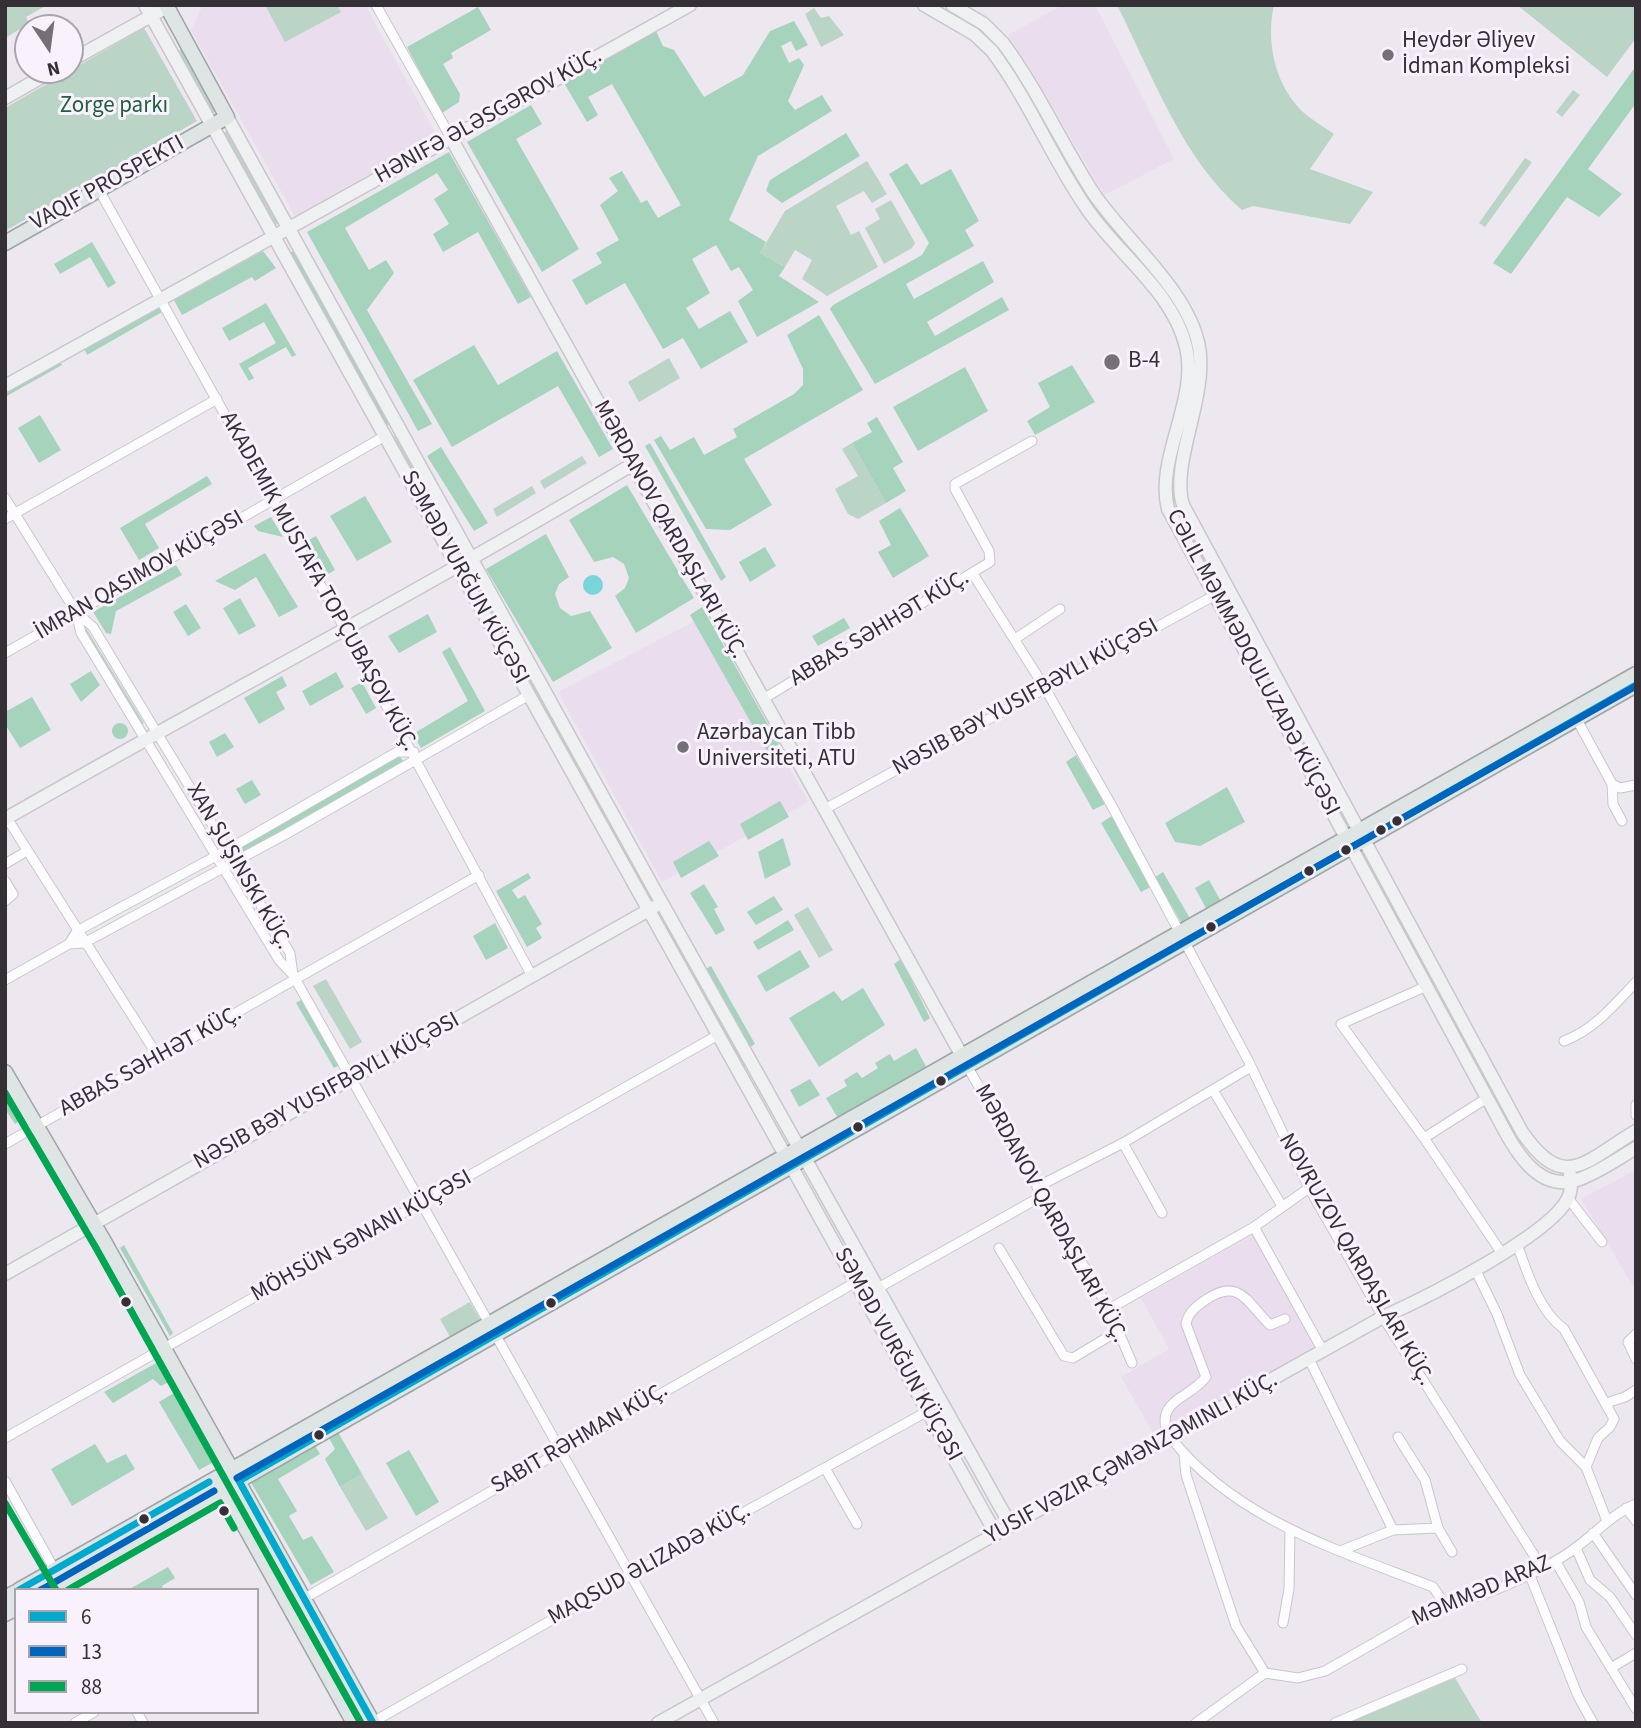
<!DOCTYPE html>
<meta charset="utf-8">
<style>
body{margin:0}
#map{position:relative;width:1641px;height:1728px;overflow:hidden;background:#ede7f0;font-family:"Source Sans 3",sans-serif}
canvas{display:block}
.frame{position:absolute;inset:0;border:7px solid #343036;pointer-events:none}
.legend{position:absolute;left:14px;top:1588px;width:245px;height:126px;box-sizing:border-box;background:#f9f2fd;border:2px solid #aaa4ad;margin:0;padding:9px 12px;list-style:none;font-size:21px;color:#343036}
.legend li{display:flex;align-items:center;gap:14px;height:35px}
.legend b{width:35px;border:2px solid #aaa4ad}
.north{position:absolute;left:14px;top:14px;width:70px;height:70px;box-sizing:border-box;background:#f9f2fd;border:2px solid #aaa4ad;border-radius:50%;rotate:167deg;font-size:19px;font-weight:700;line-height:28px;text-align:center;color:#343036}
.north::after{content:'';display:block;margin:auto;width:24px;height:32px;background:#757077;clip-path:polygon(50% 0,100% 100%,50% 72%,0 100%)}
</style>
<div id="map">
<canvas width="1641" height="1728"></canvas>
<div class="frame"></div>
<ul class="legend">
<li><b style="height:9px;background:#00a9ce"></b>6</li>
<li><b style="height:9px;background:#0065bd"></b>13</li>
<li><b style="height:9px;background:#00a651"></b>88</li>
</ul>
<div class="north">N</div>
</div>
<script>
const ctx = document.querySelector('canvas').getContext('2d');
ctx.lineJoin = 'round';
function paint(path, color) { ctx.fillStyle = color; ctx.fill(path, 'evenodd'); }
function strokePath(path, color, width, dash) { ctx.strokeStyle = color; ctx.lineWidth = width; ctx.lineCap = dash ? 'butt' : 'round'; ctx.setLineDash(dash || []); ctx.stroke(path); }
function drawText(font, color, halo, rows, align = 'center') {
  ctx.font = font + ' "Source Sans 3",sans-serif'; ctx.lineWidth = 6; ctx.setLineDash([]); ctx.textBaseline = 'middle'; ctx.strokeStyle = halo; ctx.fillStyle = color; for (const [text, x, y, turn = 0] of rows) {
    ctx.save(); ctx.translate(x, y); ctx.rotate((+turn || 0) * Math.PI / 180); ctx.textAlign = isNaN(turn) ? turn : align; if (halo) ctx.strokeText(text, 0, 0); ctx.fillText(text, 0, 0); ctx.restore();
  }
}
paint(new Path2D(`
 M 203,5 L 365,5 L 437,136 L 295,216 L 191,30 Z
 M 1063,5 L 1095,5 L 1174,159 L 1104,195 L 1029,66 L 1008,35 Z
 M 707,615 L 808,802 L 662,882 L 558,692 Z
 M 1636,1170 L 1636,1291 L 1581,1199 Z
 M 1254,1234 L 1318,1346 L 1156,1438 L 1121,1377 L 1169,1349 L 1141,1298 Z`), '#e9ddee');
paint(new Path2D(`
 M 5,5 L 47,5 L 26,17 L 29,24 L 5,38 Z
 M 265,5 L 337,5 L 341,12 L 285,42 Z
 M 1117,5 L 1274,5 C 1266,40 1274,81 1299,108 C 1308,118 1323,126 1334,134 L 1310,169 L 1373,192 L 1350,224 L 1253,206 L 1242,210 C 1182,159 1152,74 1117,5 Z
 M 1517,5 L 1636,5 L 1636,38 L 1607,77 Z
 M 814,8 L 821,18 L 829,16 L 844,35 L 821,47 L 805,14 Z
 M 144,28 L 197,121 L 5,231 L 5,108 Z
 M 183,48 L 217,111 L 211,114 L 177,52 Z
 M 1573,90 L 1580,95 L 1562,117 L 1556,112 Z
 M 227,131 L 279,223 L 274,226 L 222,134 Z
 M 1525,158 L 1532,162 L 1485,227 L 1479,223 Z
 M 867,161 L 887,194 L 872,203 L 864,191 L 836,206 L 851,235 L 859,231 L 878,267 L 827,296 L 802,279 L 812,260 L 795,250 L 785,267 L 760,253 L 785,211 Z
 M 891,200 L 915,243 L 912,248 L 884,264 L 865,228 L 880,219 L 875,209 Z
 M 669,358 L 680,378 L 639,402 L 628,382 Z
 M 395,436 L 458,549 L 456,550 L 393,438 Z
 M 852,443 L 886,503 L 858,519 L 848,514 L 835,489 L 858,476 L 842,449 Z
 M 582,456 L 587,463 L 544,489 L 540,481 Z
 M 532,486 L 536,493 L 497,517 L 493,509 Z
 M 473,575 L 646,887 L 644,889 L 470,577 Z
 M 86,628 L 144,723 L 141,725 L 84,630 Z
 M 808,907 L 833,950 L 819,958 L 794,915 Z
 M 668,928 L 746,1065 L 744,1067 L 666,930 Z
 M 326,979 L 362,1042 L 350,1049 L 313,986 Z
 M 470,1302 L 480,1319 L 450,1337 L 440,1319 Z
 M 362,1474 L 388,1518 L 366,1531 L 340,1487 Z
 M 1455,1678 L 1482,1723 L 1348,1723 Z`), '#bad4c6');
paint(new Path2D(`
 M 478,7 L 491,30 L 451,53 L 453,58 L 443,64 L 460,94 L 459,102 L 442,113 L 407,47 Z
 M 794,21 L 808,45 L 796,51 L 791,41 L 781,46 L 789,63 L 799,58 L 804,65 L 788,101 L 795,110 L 822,95 L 832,111 L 758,156 L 729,220 L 766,242 L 760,253 L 785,267 L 779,276 L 819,302 L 757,337 L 738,301 L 753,290 L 739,267 L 731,271 L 716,245 L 692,259 L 710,293 L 686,308 L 699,329 L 730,311 L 748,342 L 701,369 L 683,338 L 663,349 L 625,283 L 586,305 L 572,280 L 602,263 L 596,253 L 619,240 L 600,205 L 618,191 L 609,178 L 622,171 L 641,203 L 647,200 L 658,218 L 681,205 L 612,84 L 588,97 L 598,115 L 587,122 L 564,83 L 656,31 L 663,46 L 674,50 L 704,97 L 743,75 L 770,31 Z
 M 1636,66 L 1636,103 L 1588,169 L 1622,194 L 1599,217 L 1567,197 L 1511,274 L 1493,263 Z
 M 531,105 L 542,124 L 516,139 L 579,249 L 542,272 L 467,142 Z
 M 846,133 L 860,156 L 782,203 L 766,191 L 770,180 Z
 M 449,152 L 531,297 L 518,304 L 478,232 L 443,252 L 433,234 L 449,224 L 434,199 L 448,190 L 437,173 L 345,228 L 369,270 L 386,260 L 394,273 L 367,310 L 432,424 L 418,431 L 307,232 Z
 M 907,163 L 921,185 L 951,169 L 979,221 L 965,230 L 974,246 L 906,284 L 914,299 L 983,261 L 994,282 L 927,322 L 935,336 L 1002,297 L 1009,310 L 875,384 L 830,309 L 833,305 L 922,255 L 929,243 L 889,174 Z
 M 92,242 L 116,283 L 108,288 L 90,257 L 60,274 L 54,264 Z
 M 295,250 L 391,423 L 386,426 L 290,253 Z
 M 263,251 L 276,268 L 255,281 L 252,277 L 182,315 L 174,300 Z
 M 266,303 L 296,355 L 292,357 L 286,347 L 248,368 L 254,378 L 249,381 L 239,364 L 276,343 L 264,322 L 229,341 L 222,328 Z
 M 158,306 L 162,312 L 87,355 L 84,348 Z
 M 819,315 L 863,390 L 744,459 L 772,505 L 730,530 L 706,529 L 654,440 L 661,436 L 670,450 L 694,437 L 704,455 L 737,437 L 733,429 L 794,394 L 803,385 L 803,369 L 787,335 Z
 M 474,345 L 498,385 L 557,351 L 613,449 L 599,457 L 558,386 L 452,447 L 413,380 Z
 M 60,361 L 62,365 L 5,397 L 5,393 Z
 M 1072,365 L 1095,402 L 1035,435 L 1027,421 L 1050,407 L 1038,383 Z
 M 965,367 L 988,411 L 918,451 L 893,407 Z
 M 40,415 L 61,450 L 39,463 L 18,428 Z
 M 877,417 L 903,462 L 893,468 L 906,491 L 886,503 L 852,443 L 872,432 L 867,423 Z
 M 650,443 L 726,577 L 721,581 L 645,446 Z
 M 441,447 L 488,523 L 474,531 L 427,456 Z
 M 207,476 L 212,484 L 145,524 L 159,548 L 139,560 L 120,528 Z
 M 627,485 L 694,598 L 636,633 L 615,596 L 625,588 L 629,578 L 624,564 L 613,557 L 594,562 L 569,520 Z
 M 365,496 L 392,542 L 357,561 L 330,516 Z
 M 900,508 L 929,556 L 893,578 L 878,552 L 891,545 L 879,521 Z
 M 271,517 L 283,537 L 258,531 L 254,526 Z
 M 546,534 L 569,577 L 559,584 L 555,594 L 560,608 L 571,616 L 590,611 L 612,648 L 553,682 L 486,569 Z
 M 316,536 L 335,570 L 323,577 L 303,543 Z
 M 765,547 L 776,566 L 750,582 L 739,562 Z
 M 265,553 L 298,607 L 279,617 L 256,577 L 235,590 L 215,581 Z
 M 176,565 L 182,575 L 116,611 L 111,634 L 106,633 L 93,612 Z
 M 240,598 L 256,626 L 239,635 L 223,608 Z
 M 186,604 L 201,628 L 188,636 L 173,612 Z
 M 702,607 L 779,744 L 767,751 L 690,615 Z
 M 428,614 L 437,632 L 399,653 L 388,636 Z
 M 844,618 L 850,628 L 818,646 L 812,636 Z
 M 450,647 L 485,711 L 421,748 L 413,734 L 468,701 L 442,652 Z
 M 91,671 L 100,685 L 81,702 L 70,684 Z
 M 336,672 L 344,687 L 310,706 L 302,691 Z
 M 282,676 L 287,686 L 276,692 L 285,709 L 259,724 L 244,698 Z
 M 362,682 L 376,708 L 366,714 L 351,688 Z
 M 32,697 L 51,730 L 20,748 L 5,724 L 5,712 Z
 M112 731a8 8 0 1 1 16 0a8 8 0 1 1-16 0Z
 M 225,733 L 234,747 L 217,757 L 209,742 Z
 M 399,755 L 403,761 L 242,854 L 239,848 Z
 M 1076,755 L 1105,804 L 1093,810 L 1066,762 Z
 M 252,780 L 261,795 L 245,804 L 236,789 Z
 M 1227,787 L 1245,822 L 1200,846 L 1175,842 L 1165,823 Z
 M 780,801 L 789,817 L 748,840 L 740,824 Z
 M 1112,816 L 1151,887 L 1141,892 L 1101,823 Z
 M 783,838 L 791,865 L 765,879 L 758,852 Z
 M 709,841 L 719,856 L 681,878 L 673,862 Z
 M 1163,872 L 1191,920 L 1207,910 L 1195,888 L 1209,880 L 1223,905 L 1184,927 L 1155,877 Z
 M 528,873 L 531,878 L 512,890 L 518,899 L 525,895 L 542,924 L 536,928 L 542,938 L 527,947 L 496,891 Z
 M 704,884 L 718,907 L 714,909 L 725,930 L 716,935 L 690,893 Z
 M 774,896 L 783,910 L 756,925 L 747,912 Z
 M 788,920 L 794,930 L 758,950 L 753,942 Z
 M 495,923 L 508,948 L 486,960 L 473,936 Z
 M 800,950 L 810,967 L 766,992 L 757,976 Z
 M 901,959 L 930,1018 L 924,1022 L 894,964 Z
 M 711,966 L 755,1044 L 749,1048 L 704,970 Z
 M 863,988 L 885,1025 L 819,1067 L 789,1018 L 834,991 L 842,1001 Z
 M 304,998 L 342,1064 L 334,1068 L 296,1003 Z
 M 916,1048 L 928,1070 L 839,1120 L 826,1098 L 847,1086 L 844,1080 L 857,1072 L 862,1078 L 878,1068 L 875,1063 L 890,1054 L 894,1061 Z
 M 810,1079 L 820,1095 L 799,1107 L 790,1090 Z
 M 5,1086 L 25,1118 L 15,1124 L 5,1109 Z
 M 124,1245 L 173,1333 L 170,1336 L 120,1248 Z
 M 158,1362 L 169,1382 L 161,1386 L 153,1379 L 113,1403 L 104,1392 Z
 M 174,1393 L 212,1463 L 199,1470 L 159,1402 Z
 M 338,1432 L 362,1474 L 340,1487 L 325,1459 L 335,1449 L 329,1438 Z
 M 95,1444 L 107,1463 L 126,1454 L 135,1469 L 72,1506 L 51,1469 Z
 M 314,1444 L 320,1454 L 278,1479 L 297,1511 L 289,1516 L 303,1540 L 312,1536 L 334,1572 L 311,1585 L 250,1481 Z
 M 409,1450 L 439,1502 L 416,1516 L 386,1463 Z
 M 168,1567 L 175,1578 L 162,1586 L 164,1590 L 128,1590 Z`), '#a6d3bb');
paint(new Path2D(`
 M583 585a10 10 0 1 1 20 0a10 10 0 1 1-20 0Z`), '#7ad5d8');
const street = new Path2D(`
 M 376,5 L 451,138
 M 99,190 L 345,629 L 532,976
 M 5,498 L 76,612 L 93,627 L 290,953 L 293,975 L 714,1723
 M 5,519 L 217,399
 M 973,574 L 1045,688 L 1113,808 L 1248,1060 L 1309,1188 L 1383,1317 L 1537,1560 L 1545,1566
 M 76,612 L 81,633 L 279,960 L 293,975
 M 1015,639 L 1060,609
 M 5,653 L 385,436
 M 763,699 L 990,562 L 989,551 L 955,489 L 955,484 L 1032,441
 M 1576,718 L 1612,784 L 1620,788 L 1636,785
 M 1612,784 L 1613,804 L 1622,821
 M 825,809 L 1228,588
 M 5,815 L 159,1058
 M 5,864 L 27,851
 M 5,881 L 13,894 L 5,901
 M 69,944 L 77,931 L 229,849 L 397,752 L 414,752
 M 5,980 L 69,944 L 84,943 L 286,834 L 529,695
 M 1427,986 L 1341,1024 L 1424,1138 L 1501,1252
 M 1564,1041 C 1594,1030 1614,1005 1636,982
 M 967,1066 L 1109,1309 L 1132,1363
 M 1213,1090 L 1282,1206
 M 1636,1105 L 1636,1115
 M 1424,1138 L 1487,1098
 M 1123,1143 L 1162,1213
 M 5,1144 L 479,875
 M 1037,1187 L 1123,1143 L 1251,1067
 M 1568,1198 L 1602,1242
 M 1254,1227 L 1323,1351
 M 1517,1244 C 1527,1272 1539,1311 1564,1329 L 1614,1419 L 1610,1427 L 1598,1438 L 1586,1467
 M 999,1248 L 1064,1356 L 1073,1358 L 1118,1331
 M 1475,1269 L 1497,1314 L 1520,1375 L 1560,1441 L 1586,1467 L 1607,1521
 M 878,1288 L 1042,1196
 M 1109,1309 L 1254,1227 L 1309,1188
 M 1636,1334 L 1628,1342 L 1636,1359
 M 1309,1359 L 1393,1530
 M 1606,1403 L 1625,1397 L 1636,1390
 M 1170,1437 C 1236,1520 1338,1550 1433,1587 L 1444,1603
 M 5,1438 L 718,1035
 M 1169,1438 C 1153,1399 1189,1400 1206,1377 L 1186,1324 C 1188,1312 1197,1306 1207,1299 C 1240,1277 1248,1304 1270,1325 L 1285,1319
 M 1184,1454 L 1186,1475 L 1236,1626 L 1265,1673 L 1298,1678 L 1325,1671 L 1444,1603 C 1473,1604 1550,1567 1574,1549 C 1595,1534 1612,1514 1636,1504
 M 825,1468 L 857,1524
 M 5,1481 L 66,1590
 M 1626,1508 L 1636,1521
 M 1438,1528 L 1452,1552
 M 1593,1533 L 1636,1595
 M 1576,1548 L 1590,1580 L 1610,1597 L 1636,1635
 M 1340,1551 L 1393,1530 L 1438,1528 L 1425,1480 L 1398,1437
 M 1556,1562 L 1579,1602 L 1586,1627 L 1636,1709
 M 1529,1573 L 1578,1696 L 1593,1723
 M 305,1598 L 856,1282
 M 1283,1623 L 1289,1589 L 1290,1530
 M 1611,1668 L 1636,1653
 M 137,1712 L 143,1723
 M 373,1722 L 632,1574 L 928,1411
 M 75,1723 L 94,1712
 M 1196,1723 L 1265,1673
 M 1335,1723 L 1462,1669`);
const secondary = new Path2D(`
 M 145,5 L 996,1534
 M 924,5 L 974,34 L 992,51 C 1028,99 1051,156 1085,206 C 1115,252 1173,291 1186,347 C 1199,399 1155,459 1168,509 L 1487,1098 C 1506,1130 1529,1195 1577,1180 C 1598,1173 1617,1159 1636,1148
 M 952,5 L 984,24 L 1003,43 C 1038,90 1062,145 1094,194 C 1126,241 1189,291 1199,347 C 1208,396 1170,464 1183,505 L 1522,1132 C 1564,1193 1584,1162 1636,1131
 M 70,61 L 167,7
 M 5,98 L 54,70
 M 227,117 L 654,889 L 1011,1526
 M 451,138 L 962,1056
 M 5,386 L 690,5
 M 5,819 C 214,699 427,588 633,464
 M 5,1274 L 654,907
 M 658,1723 L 1383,1317 C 1423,1299 1554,1234 1569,1196 C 1572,1189 1571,1181 1570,1174`);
const primary = new Path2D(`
 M 5,243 L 227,117 L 166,5
 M 5,1072 L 105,1243 L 373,1723
 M 224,1489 L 354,1723
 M 19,1590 L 1636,674
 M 47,1590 L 1636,685
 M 5,1598 L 16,1592
 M 5,1614 L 16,1608`);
strokePath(street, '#cac6cd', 11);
strokePath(secondary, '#cac6cd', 15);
strokePath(primary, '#9da6a7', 17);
strokePath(street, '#fcfbfd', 9);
strokePath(secondary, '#eef0f1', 12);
strokePath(primary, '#dfe5e4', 14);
strokePath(new Path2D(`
 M 19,1590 L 209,1482
 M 373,1723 L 239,1481 L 1636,685`), '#00a9ce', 7);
strokePath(new Path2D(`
 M 237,1478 L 1636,686
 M 41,1590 L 214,1491`), '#0065bd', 7);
strokePath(new Path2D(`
 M 5,1093 L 96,1248 L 361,1723
 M 5,1503 L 56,1590
 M 68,1590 L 220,1503 L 234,1528`), '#00a651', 7);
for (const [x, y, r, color] of [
 [1388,55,7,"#757077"],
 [1112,362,9,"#757077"],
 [683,747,7,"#757077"],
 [1397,821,6,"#343036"],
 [1381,830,6,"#343036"],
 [1346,850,6,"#343036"],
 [1309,871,6,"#343036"],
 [1211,927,6,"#343036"],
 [941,1081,6,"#343036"],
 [858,1127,6,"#343036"],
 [126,1302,6,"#343036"],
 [551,1303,6,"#343036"],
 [319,1435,6,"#343036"],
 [224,1511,6,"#343036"],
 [144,1519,6,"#343036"]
]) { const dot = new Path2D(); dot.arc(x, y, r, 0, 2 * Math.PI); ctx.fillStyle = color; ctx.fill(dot); strokePath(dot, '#f9f2fd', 2.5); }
drawText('23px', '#343036', '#f9f2fd', [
 ["Heydər Əliyev",1402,42],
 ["İdman Kompleksi",1402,68],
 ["B-4",1128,362],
 ["Azərbaycan Tibb",697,734],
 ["Universiteti, ATU",697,760]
], 'left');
drawText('23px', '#216140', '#f9f2fd', [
 ["Zorge parkı",114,107]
]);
drawText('23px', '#343036', '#f9f2fd', [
 ["HƏNIFƏ ƏLƏSGƏROV KÜÇ.",489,117,-29],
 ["VAQIF PROSPEKTI",108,184,-29],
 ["MƏRDANOV QARDAŞLARI KÜÇ.",669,530,61],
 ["İMRAN QASIMOV KÜÇƏSI",140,576,-30],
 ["SƏMƏD VURĞUN KÜÇƏSI",464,578,61],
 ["AKADEMIK MUSTAFA TOPÇUBAŞOV KÜÇ.",318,582,61],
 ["ABBAS SƏHHƏT KÜÇ.",880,629,-31],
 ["CƏLIL MƏMMƏDQULUZADƏ KÜÇƏSI",1252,663,62],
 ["NƏSIB BƏY YUSIFBƏYLI KÜÇƏSI",1026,698,-29],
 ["XAN ŞUŞINSKI KÜÇ.",238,867,60],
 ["ABBAS SƏHHƏT KÜÇ.",151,1062,-29],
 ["NƏSIB BƏY YUSIFBƏYLI KÜÇƏSI",327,1092,-29],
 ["MƏRDANOV QARDAŞLARI KÜÇ.",1050,1214,61],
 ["MÖHSÜN SƏNANI KÜÇƏSI",362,1237,-29],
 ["NOVRUZOV QARDAŞLARI KÜÇ.",1355,1260,60],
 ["SƏMƏD VURĞUN KÜÇƏSI",897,1355,61],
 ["SABIT RƏHMAN KÜÇ.",580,1439,-30],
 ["YUSIF VƏZIR ÇƏMƏNZƏMINLI KÜÇ.",1132,1459,-29],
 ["MAQSUD ƏLIZADƏ KÜÇ.",650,1565,-29],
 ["MƏMMƏD ARAZ",1482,1592,-23]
]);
</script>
